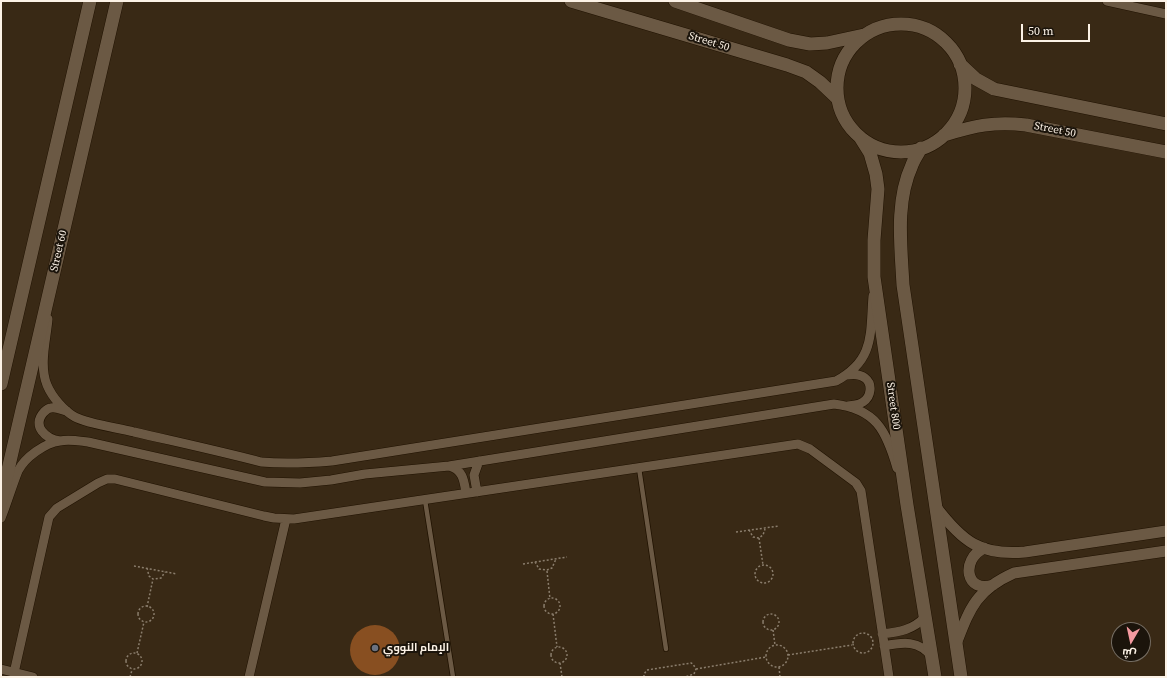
<!DOCTYPE html>
<meta charset="utf-8">
<style>
body{margin:0}
#map{position:relative;width:1167px;height:678px;overflow:hidden;background:#392915;font-family:"Source Serif 4",Cairo,serif}
canvas{display:block}
.frame{position:absolute;inset:0;border:2px solid #fcf2e6;pointer-events:none}
.north{position:absolute;left:1111px;top:622px;width:40px;height:40px;box-sizing:border-box;background:#1b140b;border:1px solid #756d63;border-radius:50%;rotate:189deg;font-size:11px;font-weight:700;line-height:16px;text-align:center;color:#fcf2e6}
.north::after{content:'';display:block;margin:auto;width:14px;height:18px;background:#f49aa0;clip-path:polygon(50% 0,100% 100%,50% 72%,0 100%)}
.scale{position:absolute;left:1021px;top:24px;width:69px;height:18px;box-sizing:border-box;border:2px solid #fcf2e6;border-top:0;padding-left:5px;font-size:12px;line-height:14px;white-space:nowrap;color:#fcf2e6;-webkit-text-stroke:3px #1b140b;paint-order:stroke}
</style>
<div id="map">
<canvas width="1167" height="678"></canvas>
<div class="frame"></div>
<div class="north">ش</div>
<div class="scale">50 m</div>
</div>
<script>
const ctx = document.querySelector('canvas').getContext('2d');
ctx.lineJoin = 'round';
function paint(path, color) { ctx.fillStyle = color; ctx.fill(path, 'evenodd'); }
function strokePath(path, color, width, dash) { ctx.strokeStyle = color; ctx.lineWidth = width; ctx.lineCap = dash ? 'butt' : 'round'; ctx.setLineDash(dash || []); ctx.stroke(path); }
function drawText(font, color, halo, rows, align = 'center') {
  ctx.font = font + ' "Source Serif 4",Cairo,serif'; ctx.lineWidth = 4; ctx.setLineDash([]); ctx.textBaseline = 'middle'; ctx.strokeStyle = halo; ctx.fillStyle = color; for (const [text, x, y, turn = 0] of rows) {
    ctx.save(); ctx.translate(x, y); ctx.rotate((+turn || 0) * Math.PI / 180); ctx.textAlign = isNaN(turn) ? turn : align; if (halo) ctx.strokeText(text, 0, 0); ctx.fillText(text, 0, 0); ctx.restore();
  }
}
paint(new Path2D(`
 M350 650a25 25 0 1 1 50 0a25 25 0 1 1-50 0Z`), '#884f21');
const service = new Path2D(`
 M 639,468 L 666,649
 M 425,500 L 453,677`);
const minor = new Path2D(`
 M 1107,1 L 1166,14
 M 48,319 C 46,341 39,365 47,385 C 52,397 64,411 75,417 C 88,424 119,428 134,432 C 177,442 219,451 261,462 C 285,464 308,463 332,461 L 836,381 C 875,360 870,334 873,296
 M 847,375 C 853,374 860,374 865,378 C 873,384 871,397 863,402 C 859,405 853,405 848,406
 M 60,441 C 46,439 31,426 44,412 C 46,410 48,408 51,408 C 56,407 62,410 67,411
 M 449,466 C 463,470 464,480 466,493
 M 477,492 L 474,475 L 479,461
 M 1,518 C 7,503 12,486 18,471 C 25,457 45,443 60,441 C 69,439 79,441 88,442 L 265,482 L 300,483 L 331,480 L 365,474 L 449,466 L 834,404 C 876,409 886,430 897,468
 M 882,634 C 899,632 913,630 925,617
 M 884,646 C 903,642 919,640 932,657
 M 1,669 L 33,677
 M 14,673 L 49,517 L 57,508 L 98,483 L 107,479 L 115,479 L 264,516 L 274,518 L 294,519 L 798,444 L 810,449 L 852,480 L 856,483 L 861,491 L 889,677
 M 249,677 L 286,519`);
const tertiary = new Path2D(`
 M 936,507 C 962,541 980,556 1025,552 L 1166,531
 M 984,548 C 960,560 966,594 993,585
 M 956,644 C 970,608 976,590 1014,573 L 1166,551`);
const secondary = new Path2D(`
 M 571,1 L 787,65 L 806,72 L 820,82 L 838,99
 M 675,1 L 789,40 L 810,44 L 827,43 L 864,35
 M837 88a64 64 0 1 1 128 0a64 64 0 1 1-128 0Z
 M 960,64 L 976,79 L 994,89 L 1166,124
 M 944,135 C 974,126 994,121 1026,125 L 1166,152
 M 860,137 L 870,153 L 876,174 L 878,189 L 874,240 L 874,277 L 907,505 L 935,677
 M 921,148 C 918,154 914,159 912,165 C 895,202 901,246 903,285 L 961,677
 M 1,384 L 90,1
 M 1,500 L 117,1`);
strokePath(service, '#201201', 6);
strokePath(minor, '#201201', 10);
strokePath(tertiary, '#201201', 12);
strokePath(secondary, '#201201', 14);
strokePath(new Path2D(`
 M 749,530 L 753,537 L 759,538 L 763,535 L 765,529
 M 736,532 L 779,526
 M 759,538 L 763,565
 M 535,562 L 539,569 L 547,570 L 552,568 L 556,559
 M 523,564 L 567,557
 M755 574a9 9 0 1 1 18 0a9 9 0 1 1-18 0Z
 M 134,566 L 177,574
 M 147,568 L 149,576 L 153,579 L 161,578 L 165,572
 M 547,571 L 550,599
 M544 606a8 8 0 1 1 16 0a8 8 0 1 1-16 0Z
 M138 614a8 8 0 1 1 16 0a8 8 0 1 1-16 0Z
 M 147,607 L 153,579
 M 553,614 L 557,647
 M763 622a8 8 0 1 1 16 0a8 8 0 1 1-16 0Z
 M 773,630 L 775,645
 M853 643a10 10 0 1 1 20 0a10 10 0 1 1-20 0Z
 M766 656a11 11 0 1 1 22 0a11 11 0 1 1-22 0Z
 M551 655a8 8 0 1 1 16 0a8 8 0 1 1-16 0Z
 M126 661a8 8 0 1 1 16 0a8 8 0 1 1-16 0Z
 M 137,653 L 144,622
 M 788,655 L 852,645
 M 560,663 L 562,677
 M 779,667 L 780,677
 M 696,669 L 766,657
 M 130,677 L 132,670
 M 644,677 L 644,674 L 647,670 L 691,663 L 693,664 L 696,669 L 694,674 L 685,677`), '#8b7e6d', 1.5, [2, 2]);
strokePath(service, '#6b5944', 4.5);
strokePath(minor, '#6b5944', 9);
strokePath(tertiary, '#6b5944', 11);
strokePath(secondary, '#6b5944', 13);
for (const [x, y, r, color] of [
 [375,648,4,"#6b7280"]
]) { const dot = new Path2D(); dot.arc(x, y, r, 0, 2 * Math.PI); ctx.fillStyle = color; ctx.fill(dot); strokePath(dot, '#1b140b', 1.5); }
drawText('11px', '#fcf2e6', '#1b140b', [
 ["Street 50",709,42,17],
 ["Street 50",1055,130,11],
 ["Street 60",59,251,-77],
 ["Street 800",893,406,82]
]);
drawText('bold 11px', '#fcf2e6', '#1b140b', [
 ["الإمام النووي",383,648]
], 'left');
</script>
